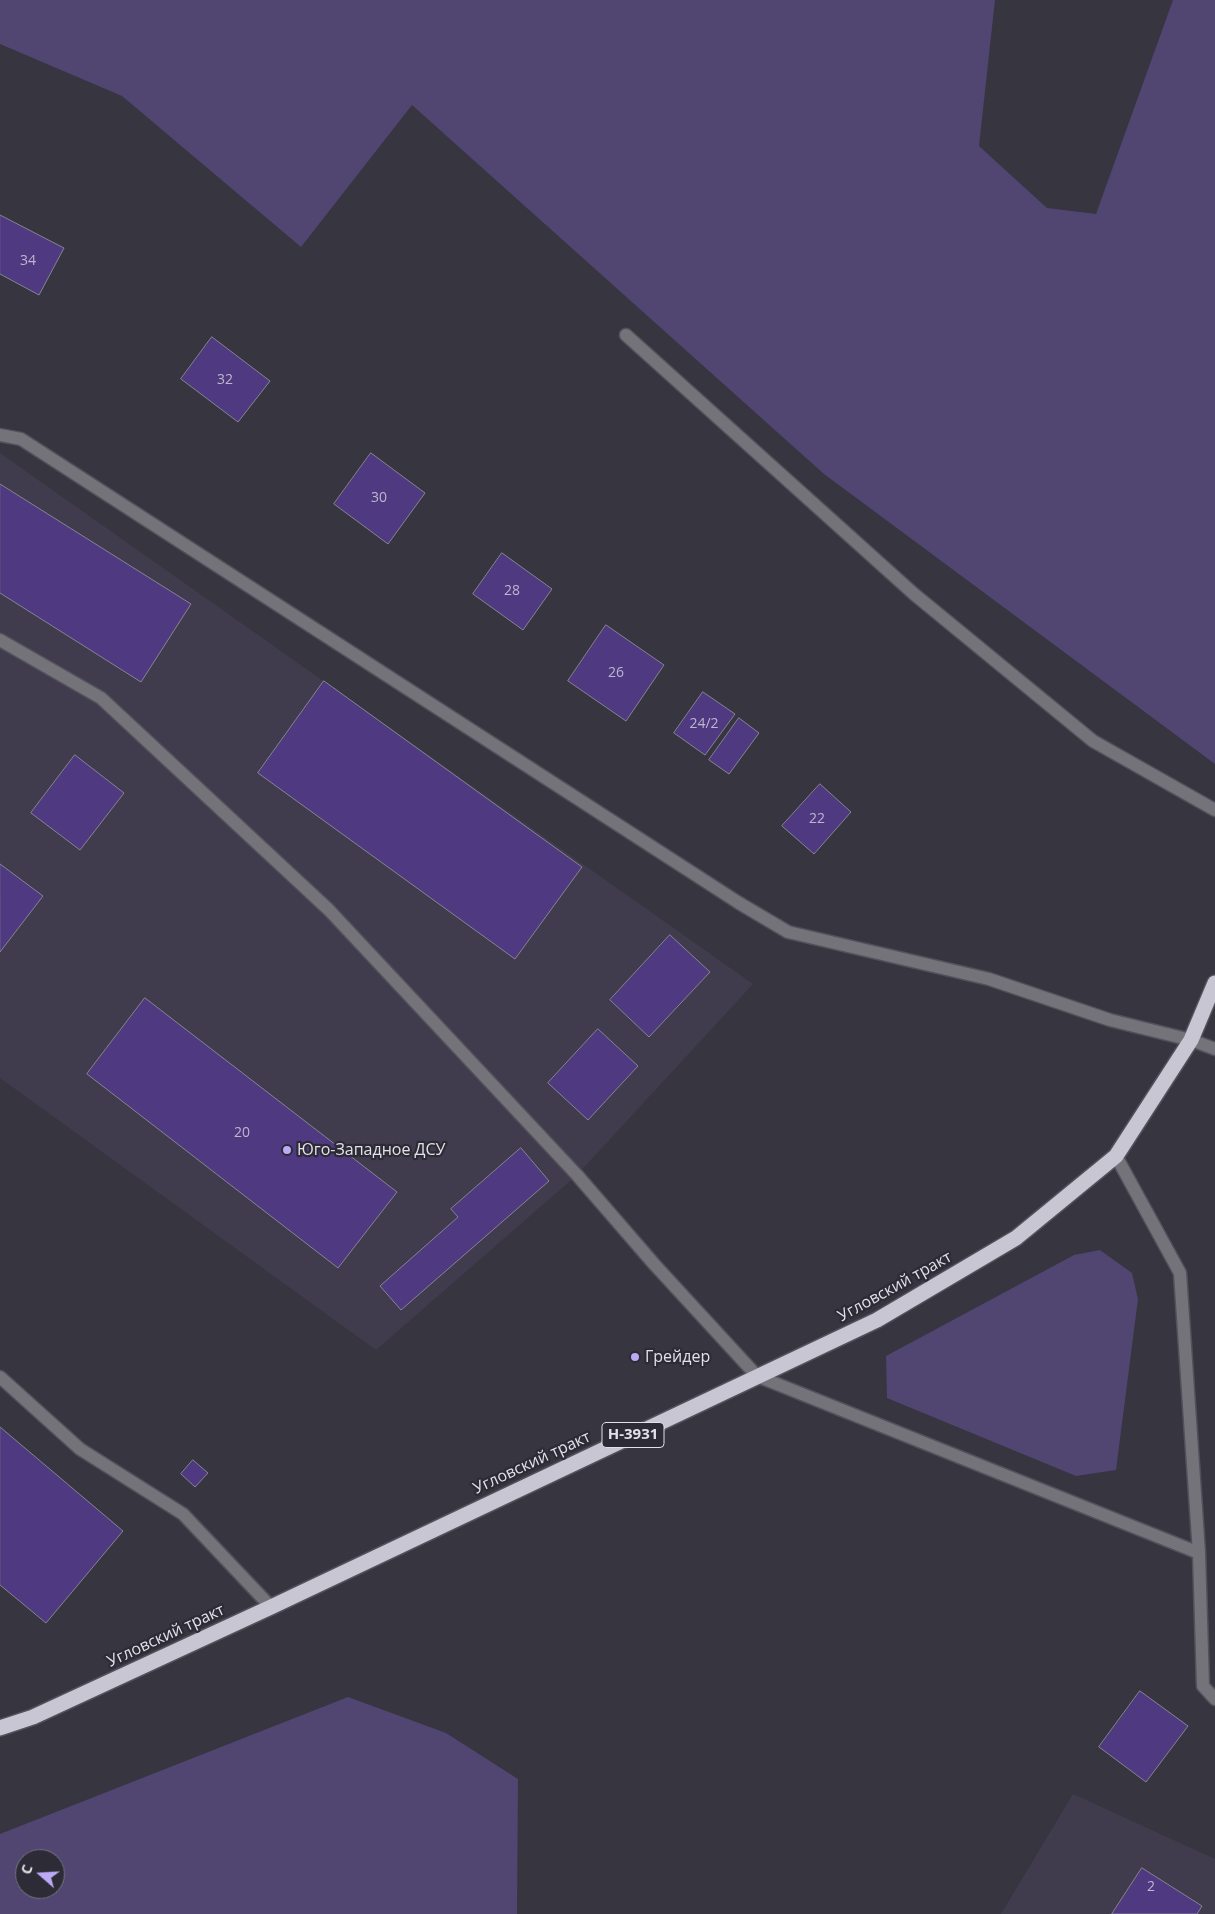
<!DOCTYPE html>
<meta charset="utf-8">
<style>
body{margin:0}
#map{position:relative;width:1215px;height:1914px;overflow:hidden;background:#373540;font-family:"Open Sans",sans-serif}
canvas{display:block}
.north{position:absolute;left:15px;top:1849px;width:50px;height:50px;box-sizing:border-box;background:#2d2b36;border:1px solid #75747d;border-radius:50%;rotate:289deg;font-size:14px;font-weight:700;line-height:20px;text-align:center;color:#e2e1e8}
.north::after{content:'';display:block;margin:auto;width:18px;height:22px;background:#bcaaf6;clip-path:polygon(50% 0,100% 100%,50% 72%,0 100%)}
</style>
<div id="map">
<canvas width="1215" height="1914"></canvas>
<div class="north">С</div>
</div>
<script>
const ctx = document.querySelector('canvas').getContext('2d');
ctx.lineJoin = 'round';
function paint(path, color) { ctx.fillStyle = color; ctx.fill(path, 'evenodd'); }
function strokePath(path, color, width, dash) { ctx.strokeStyle = color; ctx.lineWidth = width; ctx.lineCap = dash ? 'butt' : 'round'; ctx.setLineDash(dash || []); ctx.stroke(path); }
function drawText(font, color, halo, rows, align = 'center') {
  ctx.font = font + ' "Open Sans",sans-serif'; ctx.lineWidth = 4.5; ctx.setLineDash([]); ctx.textBaseline = 'middle'; ctx.strokeStyle = halo; ctx.fillStyle = color; for (const [text, x, y, turn = 0] of rows) {
    ctx.save(); ctx.translate(x, y); ctx.rotate((+turn || 0) * Math.PI / 180); ctx.textAlign = isNaN(turn) ? turn : align; if (halo) ctx.strokeText(text, 0, 0); ctx.fillText(text, 0, 0); ctx.restore();
  }
}
paint(new Path2D(`
 M 0,453 L 753,984 L 577,1175 L 376,1350 L 0,1078 Z
 M 1073,1794 L 1215,1859 L 1215,1914 L 1001,1914 Z`), '#403c4d');
paint(new Path2D(`
 M 0,0 L 995,0 L 979,146 L 1047,208 L 1096,214 L 1173,0 L 1215,0 L 1215,764 L 824,474 L 412,105 L 301,247 L 122,96 L 0,44 Z
 M 1100,1250 L 1132,1273 L 1138,1299 L 1116,1470 L 1076,1476 L 887,1398 L 886,1356 L 1074,1255 Z
 M 348,1697 L 446,1733 L 518,1779 L 517,1914 L 0,1914 L 0,1834 ZM 25,1859 L 55,1859 L 55,1889 L 25,1889 Z`), '#514572');
const building = new Path2D(`
 M 0,215 L 64,248 L 39,295 L 0,274 Z
 M 212,337 L 270,381 L 238,422 L 181,379 Z
 M 371,453 L 425,493 L 388,544 L 334,504 Z
 M 0,484 L 191,604 L 141,682 L 0,593 Z
 M 502,553 L 552,589 L 523,630 L 473,594 Z
 M 606,625 L 664,665 L 626,721 L 568,681 Z
 M 324,681 L 582,867 L 515,959 L 258,773 Z
 M 703,692 L 735,714 L 705,755 L 674,733 Z
 M 739,718 L 759,733 L 729,774 L 709,760 Z
 M 75,755 L 124,793 L 80,850 L 31,813 Z
 M 820,784 L 851,812 L 814,854 L 782,826 Z
 M 0,864 L 43,896 L 0,952 Z
 M 670,935 L 710,972 L 649,1037 L 610,1000 Z
 M 145,998 L 397,1192 L 338,1268 L 87,1074 Z
 M 598,1029 L 638,1066 L 588,1120 L 548,1083 Z
 M 521,1148 L 549,1181 L 401,1310 L 380,1286 L 458,1217 L 451,1209 Z
 M 0,1427 L 123,1531 L 46,1623 L 0,1585 Z
 M 193,1460 L 208,1473 L 195,1487 L 181,1474 Z
 M 1140,1691 L 1188,1726 L 1146,1782 L 1099,1747 Z
 M 1142,1868 L 1202,1906 L 1197,1914 L 1112,1914 Z`);
paint(building, '#4f3981');
strokePath(building, '#868491', 1);
const minor = new Path2D(`
 M 626,335 L 914,594 L 1093,741 L 1215,810
 M 0,435 L 21,439 L 739,903 L 788,932 L 989,979 L 1110,1020 L 1191,1040 L 1215,1049
 M 0,640 L 101,698 L 329,910 L 577,1175 L 654,1264 L 757,1376 L 1199,1553
 M 1116,1156 L 1180,1273 L 1199,1553 L 1203,1686 L 1215,1699
 M 0,1377 L 80,1449 L 183,1514 L 271,1607`);
const highway = new Path2D(`
 M 0,1728 L 33,1717 L 271,1607 L 877,1320 L 1016,1238 L 1116,1156 L 1191,1040 L 1215,983`);
strokePath(minor, '#52515b', 15);
strokePath(highway, '#52515b', 18);
strokePath(minor, '#747379', 12);
strokePath(highway, '#c9c6d4', 15);
for (const [x, y, r, color] of [
 [287,1150,5,"#bcaaf6"],
 [635,1357,5,"#bcaaf6"]
]) { const dot = new Path2D(); dot.arc(x, y, r, 0, 2 * Math.PI); ctx.fillStyle = color; ctx.fill(dot); strokePath(dot, '#2d2b36', 2); }
drawText('14px', '#bdb7ce', null, [
 ["34",28,261],
 ["32",225,380],
 ["30",379,498],
 ["28",512,591],
 ["26",616,673],
 ["24/2",704,724],
 ["22",817,819],
 ["20",242,1133],
 ["2",1151,1887]
]);
for (const [x, y, w] of [
 [633,1435,62]
]) { const box = new Path2D(); box.roundRect(x - w / 2, y - 12.5, w, 25, 4); ctx.fillStyle = '#2d2b36'; ctx.fill(box); strokePath(box, '#e2e1e8', 1); }
drawText('bold 15px', '#e2e1e8', null, [
 ["Н-3931",633,1435]
]);
drawText('16px', '#e2e1e8', '#2d2b36', [
 ["Юго-Западное ДСУ",297,1150],
 ["Грейдер",645,1357]
], 'left');
drawText('16px', '#e2e1e8', '#2d2b36', [
 ["Угловский тракт",895,1287,-29],
 ["Угловский тракт",532,1463,-25],
 ["Угловский тракт",166,1636,-25]
]);
</script>
